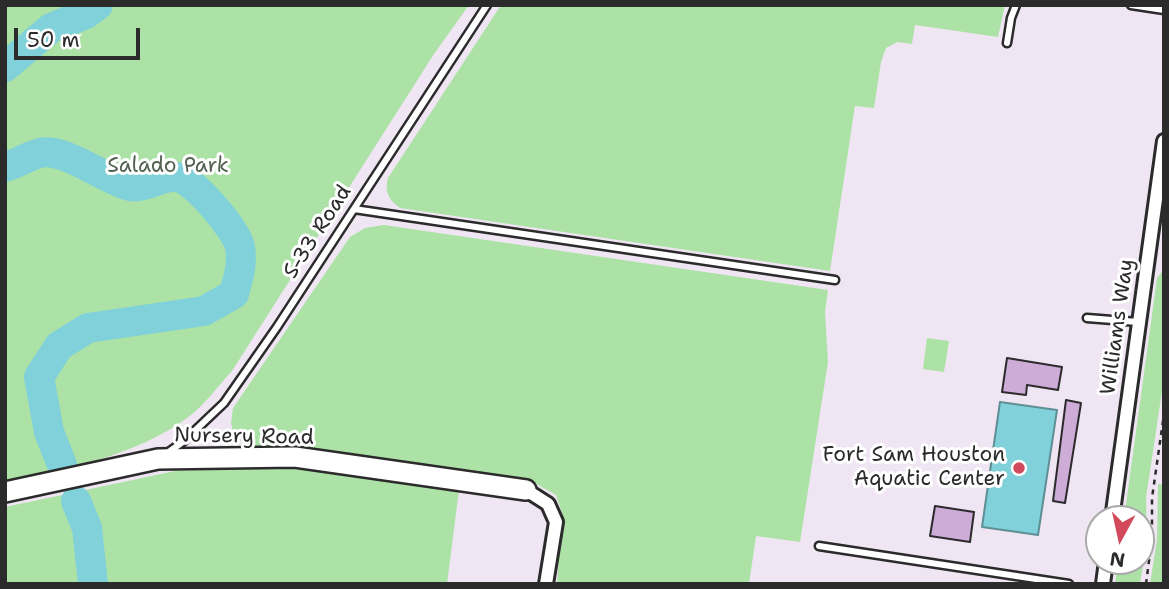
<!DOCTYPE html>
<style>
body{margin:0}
#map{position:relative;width:1169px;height:589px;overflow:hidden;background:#f0e6f3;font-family:"Shantell Sans",sans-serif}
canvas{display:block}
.frame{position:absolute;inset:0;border:7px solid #2b2b2b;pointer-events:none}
.north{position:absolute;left:1085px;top:505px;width:70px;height:70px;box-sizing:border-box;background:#fff;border:2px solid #aaa;border-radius:50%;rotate:188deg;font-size:19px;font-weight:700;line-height:28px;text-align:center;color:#2b2b2b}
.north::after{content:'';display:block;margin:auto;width:24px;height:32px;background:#d1495b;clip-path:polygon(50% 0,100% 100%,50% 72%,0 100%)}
.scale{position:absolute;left:14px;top:28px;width:126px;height:32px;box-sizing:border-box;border:4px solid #2b2b2b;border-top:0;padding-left:9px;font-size:21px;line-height:24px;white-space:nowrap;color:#2b2b2b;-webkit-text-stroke:5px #fff;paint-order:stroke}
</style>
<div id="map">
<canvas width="1169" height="589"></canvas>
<div class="frame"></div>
<div class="north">N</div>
<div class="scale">50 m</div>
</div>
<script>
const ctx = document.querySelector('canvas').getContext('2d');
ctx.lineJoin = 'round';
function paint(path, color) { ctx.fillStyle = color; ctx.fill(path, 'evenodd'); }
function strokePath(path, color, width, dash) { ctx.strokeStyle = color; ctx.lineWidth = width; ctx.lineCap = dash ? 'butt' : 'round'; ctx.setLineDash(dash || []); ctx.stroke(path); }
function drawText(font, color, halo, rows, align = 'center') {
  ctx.font = font + ' "Shantell Sans",sans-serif'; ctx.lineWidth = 6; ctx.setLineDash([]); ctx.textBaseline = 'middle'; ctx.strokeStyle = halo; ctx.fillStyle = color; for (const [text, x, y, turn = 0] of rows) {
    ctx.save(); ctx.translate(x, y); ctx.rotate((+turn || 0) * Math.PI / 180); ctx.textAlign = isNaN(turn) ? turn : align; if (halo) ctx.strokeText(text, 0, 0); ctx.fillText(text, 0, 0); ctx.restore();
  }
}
paint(new Path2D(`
 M 5,5 L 469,5 L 434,54 L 232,371 C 218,386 204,406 187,418 C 137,455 65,470 5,482 Z
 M 501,5 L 1005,5 L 998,37 L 915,25 L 912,44 L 897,42 L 886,48 L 881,62 L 874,108 L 855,106 L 830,271 L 400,208 C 389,200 384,192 388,178 Z
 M 384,225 L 828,290 L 825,312 L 828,362 L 800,542 L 756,536 L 749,584 L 557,584 L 562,513 L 556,495 L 533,482 L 285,448 L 246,445 L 234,436 L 231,423 L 233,408 L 350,237 L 365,228 Z
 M 1164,269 L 1164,378 L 1146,498 L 1147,537 L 1141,536 L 1141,519 L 1124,519 L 1157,278 Z
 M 927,338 L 949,341 L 944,372 L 923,369 Z
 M 298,467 L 459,490 L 447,584 L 5,584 L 5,507 L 175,471 Z
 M 1158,484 L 1164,485 L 1164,584 L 1150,584 L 1157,539 Z
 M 1141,538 L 1147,539 L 1140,584 L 1115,584 L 1118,561 L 1141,561 Z`), '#ace2a6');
const water = new Path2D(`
 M 1000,402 L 1057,410 L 1038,535 L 982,527 Z`);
paint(water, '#81d1db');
strokePath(water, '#5f8f95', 2);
strokePath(new Path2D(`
 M 5,67 L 51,28 L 86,14 L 98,5
 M 5,167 C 17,164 28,156 40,153 C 65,147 106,181 130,186 C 146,189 162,175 177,177 C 194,179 237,231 240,247 C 243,264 238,279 234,294 L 204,311 L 88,328 L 59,346 L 39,377 L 49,432 L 62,465
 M 76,501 L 87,528 L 93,584`), '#81d1db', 30);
const building = new Path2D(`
 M 1007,358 L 1062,367 L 1058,390 L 1027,385 L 1026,395 L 1002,392 Z
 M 1066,400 L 1081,403 L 1065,503 L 1053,501 Z
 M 935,506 L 974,512 L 970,542 L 930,536 Z`);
paint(building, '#cdacd8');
strokePath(building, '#2b2b2b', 2);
const lane = new Path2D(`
 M 1131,5 L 1164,10
 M 1007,43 L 1011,18 L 1016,5
 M 354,209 L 835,280
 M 1087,318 L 1138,322
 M 166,454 L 184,441 L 224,403 L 277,327 L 487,5
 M 819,546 L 1069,584`);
const street = new Path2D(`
 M 526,490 L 548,504 L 556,522 L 546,584
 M 1112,519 L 1164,141
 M 1103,584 L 1106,561`);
const secondary = new Path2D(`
 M 5,492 L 158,459 L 295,457 L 526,490`);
strokePath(lane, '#2b2b2b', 11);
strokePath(street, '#2b2b2b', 18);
strokePath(secondary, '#2b2b2b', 24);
strokePath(new Path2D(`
 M 1146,584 L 1152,538 L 1152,498 L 1164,414`), '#2b2b2b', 2.5, [5, 5]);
strokePath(lane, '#fff', 6);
strokePath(street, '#fff', 12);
strokePath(secondary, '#fff', 19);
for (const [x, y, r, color] of [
 [1019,468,7,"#d1495b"]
]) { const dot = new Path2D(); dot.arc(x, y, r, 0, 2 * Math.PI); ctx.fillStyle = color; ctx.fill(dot); strokePath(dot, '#fff', 2.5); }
drawText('21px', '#526250', '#fff', [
 ["Salado Park",168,167]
]);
drawText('21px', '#2b2b2b', '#fff', [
 ["S-33 Road",318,232,-57],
 ["Williams Way",1118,327,-82],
 ["Nursery Road",244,437,1]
]);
drawText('21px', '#2b2b2b', '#fff', [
 ["Fort Sam Houston",1005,456],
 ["Aquatic Center",1005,480]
], 'right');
</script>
